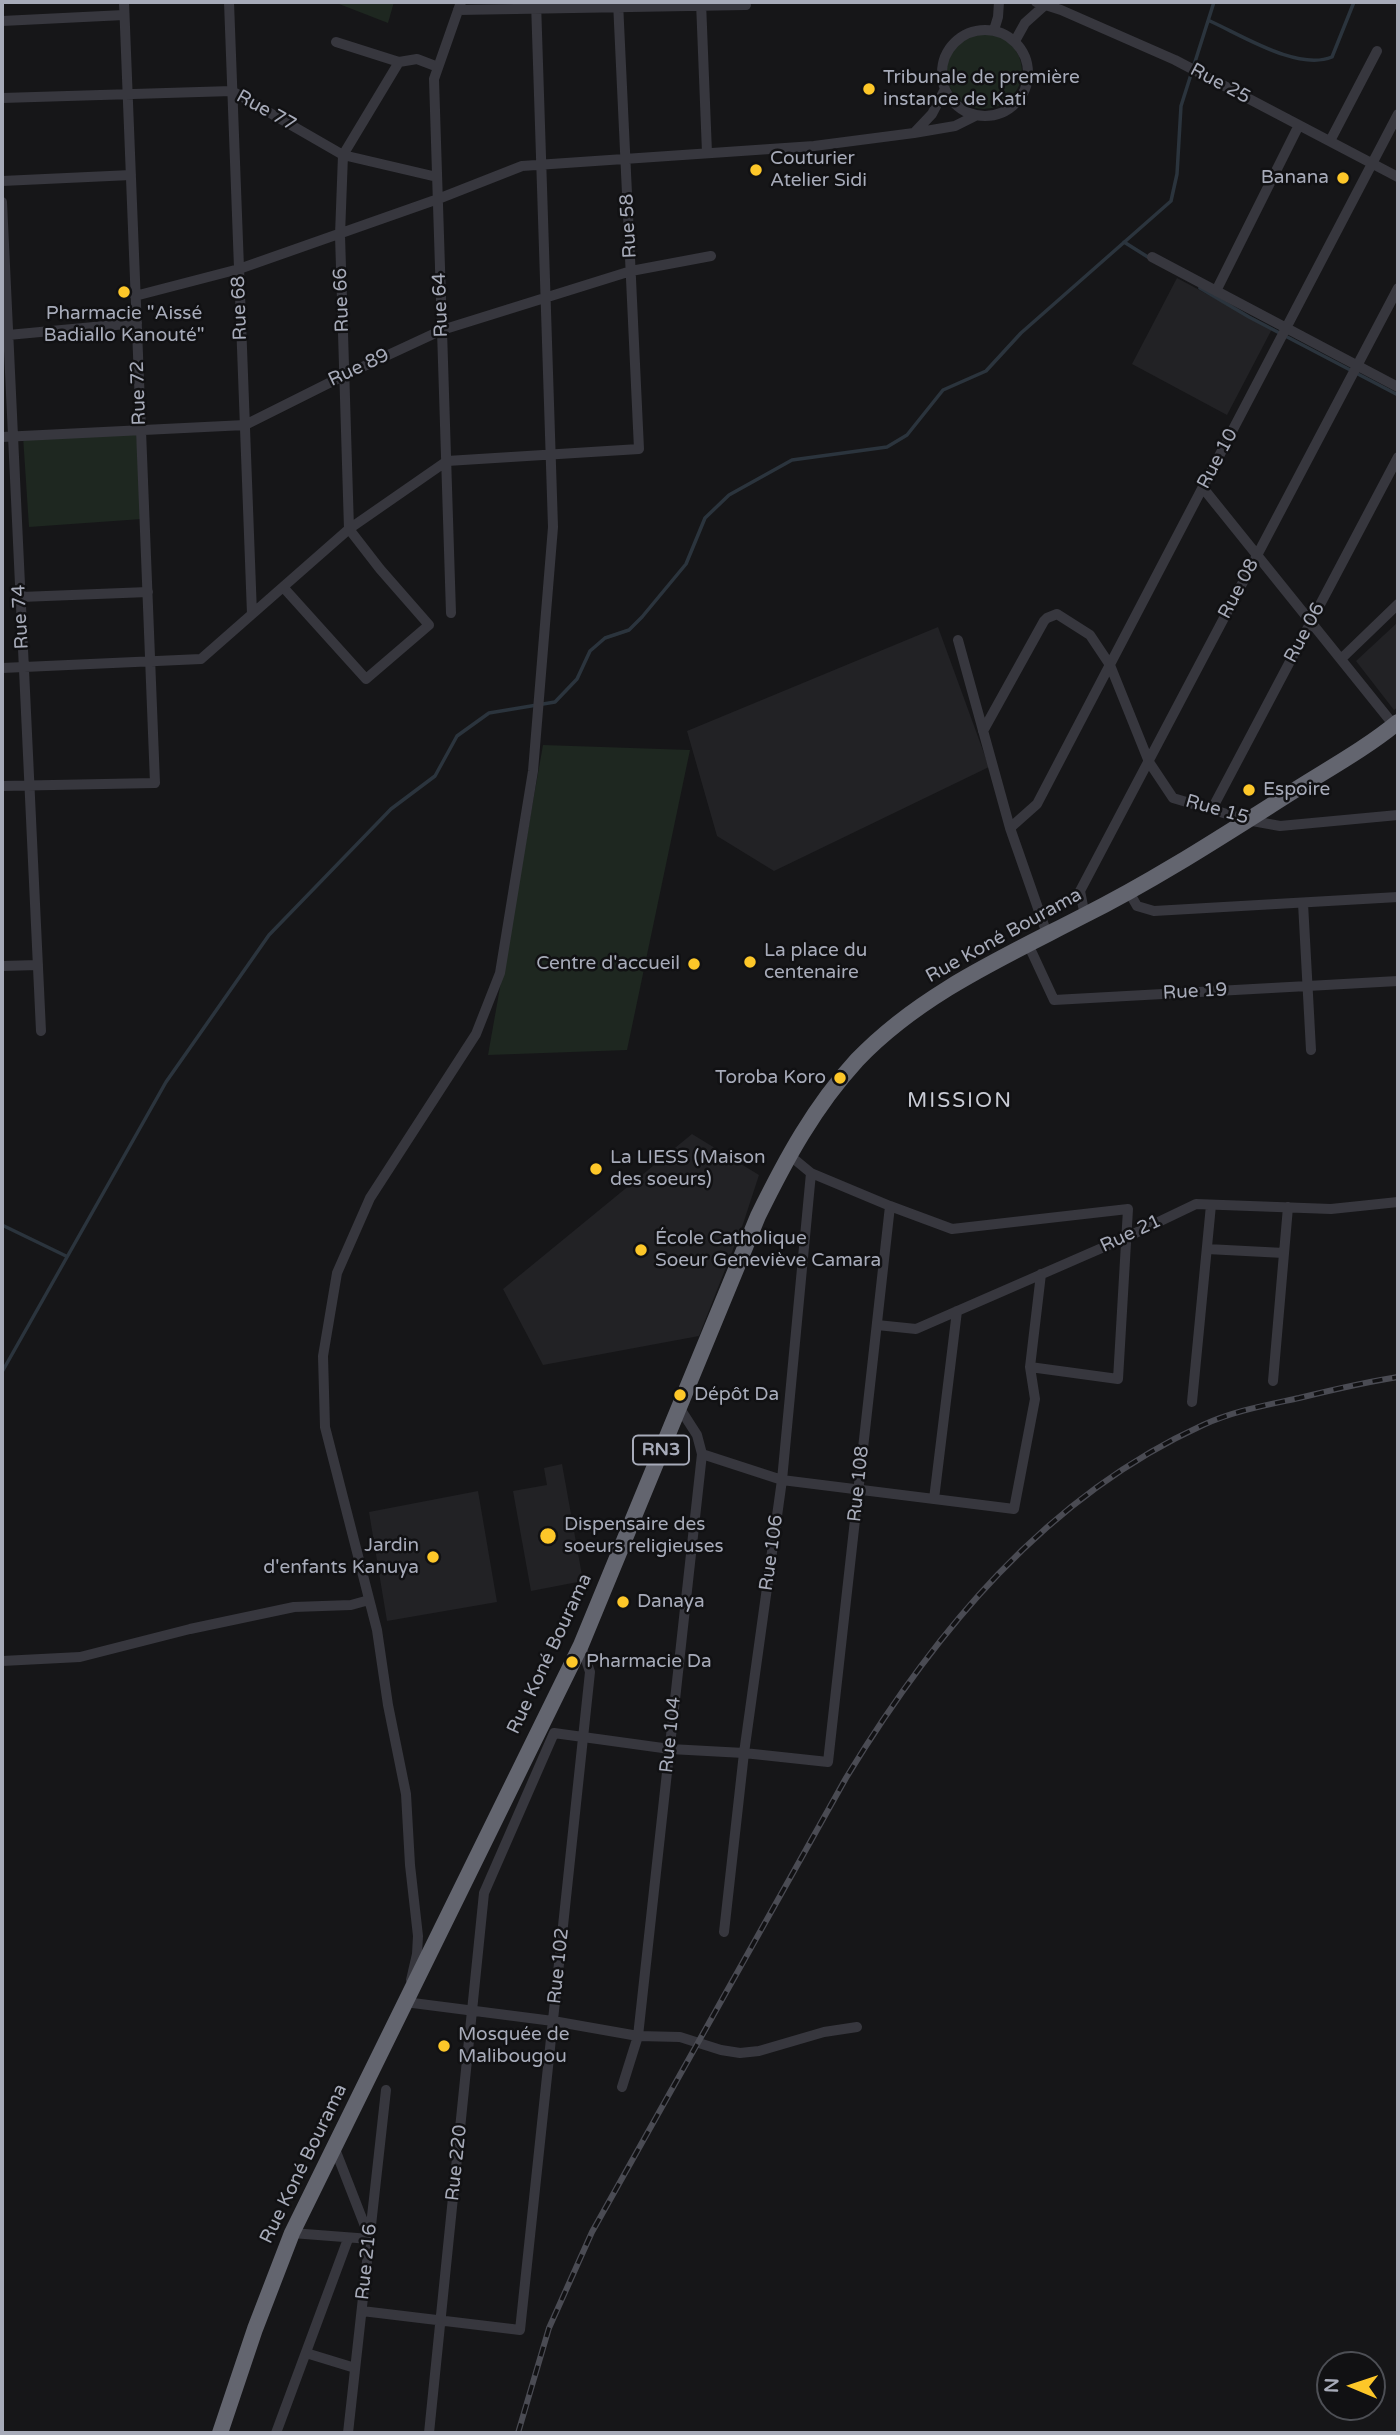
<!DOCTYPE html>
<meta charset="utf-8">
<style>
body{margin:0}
#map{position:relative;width:1400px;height:2435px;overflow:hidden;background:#161618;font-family:"Varela Round",sans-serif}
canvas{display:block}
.frame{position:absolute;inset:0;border:4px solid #a7abb9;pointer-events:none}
.north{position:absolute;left:1316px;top:2351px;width:70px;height:70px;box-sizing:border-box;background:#111113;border:2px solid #4d4f55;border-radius:50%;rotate:272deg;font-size:19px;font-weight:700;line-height:28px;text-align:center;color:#a7abb9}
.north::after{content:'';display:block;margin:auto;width:24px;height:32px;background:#fdc729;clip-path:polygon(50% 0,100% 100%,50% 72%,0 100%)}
</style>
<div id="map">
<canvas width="1400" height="2435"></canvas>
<div class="frame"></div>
<div class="north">N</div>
</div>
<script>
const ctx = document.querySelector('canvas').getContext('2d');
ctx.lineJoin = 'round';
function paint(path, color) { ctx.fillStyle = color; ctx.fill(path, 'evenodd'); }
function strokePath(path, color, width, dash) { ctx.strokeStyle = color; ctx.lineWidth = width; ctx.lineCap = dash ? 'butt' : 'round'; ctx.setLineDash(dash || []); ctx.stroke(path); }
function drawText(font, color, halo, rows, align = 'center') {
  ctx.font = font + ' "Varela Round",sans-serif'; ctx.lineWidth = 5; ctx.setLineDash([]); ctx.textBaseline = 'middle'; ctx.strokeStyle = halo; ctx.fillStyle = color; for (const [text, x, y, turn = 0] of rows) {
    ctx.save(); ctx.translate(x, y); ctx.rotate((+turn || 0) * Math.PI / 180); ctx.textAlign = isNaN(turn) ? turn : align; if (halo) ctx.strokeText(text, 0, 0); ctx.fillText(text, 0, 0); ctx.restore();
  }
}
paint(new Path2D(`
 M 1177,278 L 1272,329 L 1227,415 L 1132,364 Z
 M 1398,622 L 1398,707 L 1394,710 L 1356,661 Z
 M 938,627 L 989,767 L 774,871 L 717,836 L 687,731 Z
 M 692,1134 L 759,1175 L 743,1224 L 699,1336 L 543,1365 L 503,1289 Z
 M 562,1464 L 583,1581 L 531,1591 L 513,1491 L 547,1485 L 544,1468 Z
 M 478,1491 L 497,1602 L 387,1621 L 369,1512 Z`), '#222225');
paint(new Path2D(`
 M 334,2 L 394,2 L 388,23 Z
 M946 71a38 38 0 1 1 76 0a38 38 0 1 1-76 0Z
 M 136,428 L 142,519 L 29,527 L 23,436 Z
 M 543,745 L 690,750 L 627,1050 L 488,1055 Z`), '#1e2720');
strokePath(new Path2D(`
 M 1210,21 C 1243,36 1298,71 1332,57 L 1354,2
 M 1124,242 L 1151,259
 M 1200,288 L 1249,317 L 1398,395
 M 2,1225 L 66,1256
 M 2,1372 L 166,1082 L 269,935 L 391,809 L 435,776 L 457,736 L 489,713 L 555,702 L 577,679 L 590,651 L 605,638 L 629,630 L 642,617 L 686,564 L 705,518 L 729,495 L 792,460 L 887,447 L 907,435 L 943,390 L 986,371 L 1021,333 L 1171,201 L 1177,174 L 1181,106 L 1214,2`), '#2b343d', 3.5);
strokePath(new Path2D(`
 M 229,2 L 252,614
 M 701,2 L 707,153
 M 1036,2 L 1061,10 L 1175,60 L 1398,177
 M 458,10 L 746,5
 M 2,21 L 124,15
 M942 73a43 43 0 1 1 86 0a43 43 0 1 1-86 0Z
 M 994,30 L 998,17 L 999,2
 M 1015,41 L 1025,23 L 1045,5
 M 336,42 L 399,62 L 417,59 L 438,67
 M 945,89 L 932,114 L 914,133 L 955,126 L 975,116
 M 2,98 L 232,91 L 343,155 L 437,177
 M 1330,141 L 1377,51
 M 2,181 L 131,175
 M 2,202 L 41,1031
 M 1152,257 L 1398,387
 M 1216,291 L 1299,125
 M 135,296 L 239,269 L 438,199 L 522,166 L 814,146 L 914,133
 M 8,335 L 137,323
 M 2,437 L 245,425 L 345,375 L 442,330 L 631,271 L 711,256
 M 1203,488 L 1397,729
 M 283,587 L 366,679 L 429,625 L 380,569 L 349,529 L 340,235 L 343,155 L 399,62
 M 21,597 L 148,592
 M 451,613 L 434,79 L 461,2
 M 958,640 L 1010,828 L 1047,934
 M 1341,659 L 1398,604
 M 2,668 L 201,659 L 349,529 L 447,461 L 639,449 L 618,2
 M 983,731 L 1044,621 L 1047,618 L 1057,614 L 1090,635 L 1110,665 L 1149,762 L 1173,798 L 1247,820 L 1280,826 L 1398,815
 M 2,786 L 155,783 L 124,2
 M 1212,809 L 1398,457
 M 1010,828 L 1037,804 L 1398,114
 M 1129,892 L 1137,906 L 1154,911 L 1398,897
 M 1303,903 L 1311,1050
 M 1085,916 L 1080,891 L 1398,288
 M 1028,944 L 1054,1000 L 1398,981
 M 2,966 L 38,965
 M 788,1154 L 811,1173 L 890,1206 L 952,1229 L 1128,1209 L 1118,1379 L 1030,1367
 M 1207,1249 L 1284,1253
 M 877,1325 L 916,1329 L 1127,1237 L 1196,1204 L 1331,1209 L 1398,1202
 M 1273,1381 L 1288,1207
 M 1192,1402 L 1211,1205
 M 702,1454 L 782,1480 L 1014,1509 L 1035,1399 L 1030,1367 L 1041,1274
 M 934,1499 L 957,1311
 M 2,1661 L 80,1657 L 190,1629 L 294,1607 L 351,1605 L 369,1600
 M 724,1932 L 744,1753 L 782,1480 L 811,1173
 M 411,1980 L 417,1954 L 418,1936 L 410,1865 L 406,1794 L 388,1705 L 377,1630 L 325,1427 L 323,1356 L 337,1273 L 370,1198 L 476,1034 L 500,973 L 533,771 L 553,527 L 536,2
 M 406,1999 L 405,2002 L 553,2021 L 638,2036 L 680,2037 L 721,2050 L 740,2053 L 759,2051 L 824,2032 L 857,2027
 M 622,2087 L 638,2036 L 702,1454 L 697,1435 L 679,1407
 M 292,2233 L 370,2239 L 335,2149
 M 362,2311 L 520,2330 L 590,1672 L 581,1645
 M 306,2353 L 355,2368
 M 276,2433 L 348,2239
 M 348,2433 L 386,2090
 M 429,2433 L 484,1893 L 554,1733 L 670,1749 L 744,1753 L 828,1762 L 890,1206`), '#37373e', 10);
strokePath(new Path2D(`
 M 220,2433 L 255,2329 L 292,2233 L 581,1645 L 758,1216 C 786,1159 814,1107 857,1060 C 920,994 1004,957 1083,916 C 1155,880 1224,835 1292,792 C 1328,769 1365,749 1398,722`), '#63656f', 16);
const rail = new Path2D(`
 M 518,2433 L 549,2328 L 592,2232 L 846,1778 C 934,1633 1045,1497 1203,1425 C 1233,1411 1267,1405 1299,1398 C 1332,1390 1365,1382 1398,1377`);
strokePath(rail, '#4a4b53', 6);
strokePath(rail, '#111113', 3.5, [10]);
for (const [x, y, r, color] of [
 [869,89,7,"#fdc729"],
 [756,170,7,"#fdc729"],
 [1343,178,7,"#fdc729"],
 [124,292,7,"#fdc729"],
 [1249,790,7,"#fdc729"],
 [750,962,7,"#fdc729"],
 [694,964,7,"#fdc729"],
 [840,1078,7,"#fdc729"],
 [596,1169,7,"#fdc729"],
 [641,1250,7,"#fdc729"],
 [680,1395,7,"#fdc729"],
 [548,1536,9,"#fdc729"],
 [433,1557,7,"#fdc729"],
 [623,1602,7,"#fdc729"],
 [572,1662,7,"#fdc729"],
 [444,2046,7,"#fdc729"]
]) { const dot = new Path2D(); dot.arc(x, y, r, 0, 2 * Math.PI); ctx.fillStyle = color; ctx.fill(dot); strokePath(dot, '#111113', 2.5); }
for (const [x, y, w] of [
 [661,1450,56]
]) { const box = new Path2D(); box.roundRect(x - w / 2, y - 14.5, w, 29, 5); ctx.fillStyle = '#111113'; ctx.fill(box); strokePath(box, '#a7abb9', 2); }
drawText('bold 18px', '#a7abb9', null, [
 ["RN3",661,1450]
]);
drawText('19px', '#a7abb9', '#111113', [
 ["Tribunale de première",883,78],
 ["instance de Kati",883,100],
 ["Couturier",770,159],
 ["Atelier Sidi",770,181],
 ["Banana",1329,178,"right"],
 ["Pharmacie \"Aissé",124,314,"center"],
 ["Badiallo Kanouté\"",124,336,"center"],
 ["Espoire",1263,790],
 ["La place du",764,951],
 ["centenaire",764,973],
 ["Centre d'accueil",680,964,"right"],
 ["Toroba Koro",826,1078,"right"],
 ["La LIESS (Maison",610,1158],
 ["des soeurs)",610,1180],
 ["École Catholique",655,1239],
 ["Soeur Geneviève Camara",655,1261],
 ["Dépôt Da",694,1395],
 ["Dispensaire des",564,1525],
 ["soeurs religieuses",564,1547],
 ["Jardin",419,1546,"right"],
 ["d'enfants Kanuya",419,1568,"right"],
 ["Danaya",637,1602],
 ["Pharmacie Da",586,1662],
 ["Mosquée de",458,2035],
 ["Malibougou",458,2057]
], 'left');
drawText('19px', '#a7abb9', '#111113', [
 ["Rue 25",1220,84,28],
 ["Rue 77",266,111,29],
 ["Rue 58",629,226,-93],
 ["Rue 66",342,300,-92],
 ["Rue 64",441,305,-92],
 ["Rue 68",240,308,-92],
 ["Rue 89",359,368,-25],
 ["Rue 72",139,393,-92],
 ["Rue 10",1218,459,-62],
 ["Rue 08",1239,589,-62],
 ["Rue 74",21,617,-93],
 ["Rue 06",1305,633,-62],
 ["Rue 15",1217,810,16],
 ["Rue Koné Bourama",1004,936,-29],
 ["Rue 19",1195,992,-3],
 ["Rue 21",1131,1234,-25],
 ["Rue 108",859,1484,-84],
 ["Rue 106",772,1553,-82],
 ["Rue Koné Bourama",550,1654,-65],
 ["Rue 104",671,1735,-84],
 ["Rue 102",559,1966,-84],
 ["Rue 220",457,2163,-84],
 ["Rue Koné Bourama",304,2164,-64],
 ["Rue 216",367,2262,-84]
]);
ctx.letterSpacing = '2px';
drawText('21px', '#c9cbd5', '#111113', [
 ["MISSION",960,1101]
]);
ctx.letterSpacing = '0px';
</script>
